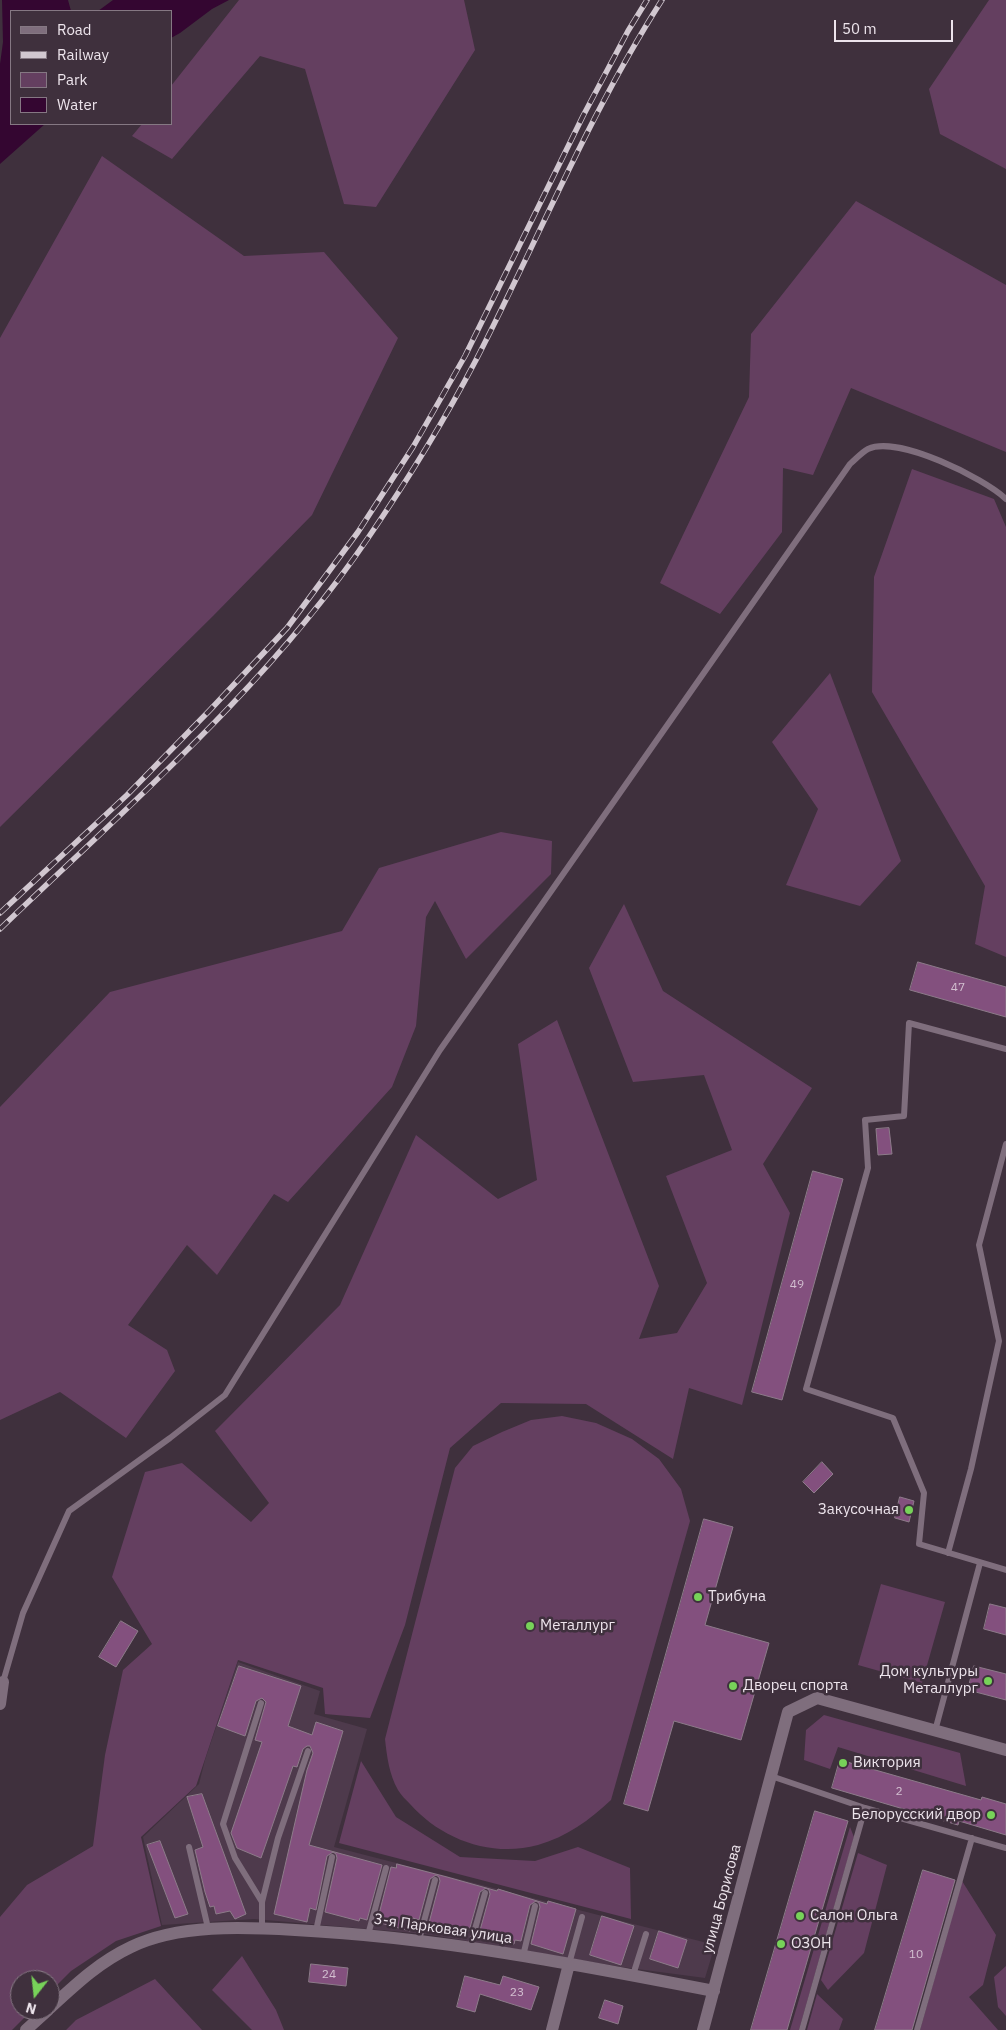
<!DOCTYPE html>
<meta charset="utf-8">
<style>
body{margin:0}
#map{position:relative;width:1006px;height:2030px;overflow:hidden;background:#3f303d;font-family:"IBM Plex Sans",sans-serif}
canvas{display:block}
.legend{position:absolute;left:10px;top:10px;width:162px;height:115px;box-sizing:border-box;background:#3f303d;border:1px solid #857883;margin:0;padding:6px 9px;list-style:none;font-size:15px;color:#ede4ec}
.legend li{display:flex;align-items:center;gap:10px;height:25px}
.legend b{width:25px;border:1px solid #857883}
.north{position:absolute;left:10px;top:1970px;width:50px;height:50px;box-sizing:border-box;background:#3f303d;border:1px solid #857883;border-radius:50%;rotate:196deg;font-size:14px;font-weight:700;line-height:20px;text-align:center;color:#ede4ec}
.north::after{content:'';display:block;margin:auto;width:18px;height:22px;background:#77d259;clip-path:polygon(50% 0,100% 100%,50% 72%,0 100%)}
.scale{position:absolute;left:834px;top:20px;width:119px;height:22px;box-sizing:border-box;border:2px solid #ede4ec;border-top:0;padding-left:6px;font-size:15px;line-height:18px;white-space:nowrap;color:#ede4ec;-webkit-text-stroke:4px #3f303d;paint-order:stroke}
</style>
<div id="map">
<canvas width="1006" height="2030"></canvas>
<ul class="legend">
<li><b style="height:6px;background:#7f6e7d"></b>Road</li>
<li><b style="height:6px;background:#d1c7d0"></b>Railway</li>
<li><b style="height:14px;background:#643f60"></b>Park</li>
<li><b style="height:14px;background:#340631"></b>Water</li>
</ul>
<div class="north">N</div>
<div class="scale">50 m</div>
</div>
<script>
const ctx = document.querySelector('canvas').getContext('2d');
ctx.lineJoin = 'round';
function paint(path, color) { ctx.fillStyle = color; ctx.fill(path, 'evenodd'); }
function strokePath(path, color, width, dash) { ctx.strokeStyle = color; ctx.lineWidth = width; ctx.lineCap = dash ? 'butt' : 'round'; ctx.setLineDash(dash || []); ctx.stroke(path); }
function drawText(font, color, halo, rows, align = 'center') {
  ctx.font = font + ' "IBM Plex Sans",sans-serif'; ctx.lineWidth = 5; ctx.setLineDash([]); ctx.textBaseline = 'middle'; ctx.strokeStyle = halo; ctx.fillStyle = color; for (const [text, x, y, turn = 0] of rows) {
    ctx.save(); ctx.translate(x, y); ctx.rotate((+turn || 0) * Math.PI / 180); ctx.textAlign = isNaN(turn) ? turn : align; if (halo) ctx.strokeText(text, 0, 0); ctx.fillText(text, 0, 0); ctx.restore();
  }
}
paint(new Path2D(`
 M 238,1662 L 320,1691 L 314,1714 L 367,1729 L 334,1847 L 715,1945 L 705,1978 L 622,1967 L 425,1934 L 254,1919 L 162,1925 L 143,1837 L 199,1784 L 205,1760 Z`), '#4e3a4c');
paint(new Path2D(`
 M 239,0 L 464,0 L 475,50 L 376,207 L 344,204 L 305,69 L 260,56 L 172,159 L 132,136 L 142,124 L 171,124 L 171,86 Z
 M 989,0 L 1006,0 L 1006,169 L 940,134 L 929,89 Z
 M 102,156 L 244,256 L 324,252 L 398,338 L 312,515 L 213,616 L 0,827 L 0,338 Z
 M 856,201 L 1006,285 L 1006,452 L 851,388 L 813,475 L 783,468 L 782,532 L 720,614 L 660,583 L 749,397 L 751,334 Z
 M 912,469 L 994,499 L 1006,527 L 1006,957 L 975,944 L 985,886 L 872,692 L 874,577 Z
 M 830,673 L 901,861 L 860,906 L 786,885 L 818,809 L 772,742 Z
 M 501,832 L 552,841 L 551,874 L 466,959 L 435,901 L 426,917 L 416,1026 L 392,1087 L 288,1202 L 274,1194 L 217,1275 L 187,1245 L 128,1325 L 167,1350 L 175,1371 L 126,1438 L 60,1392 L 0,1420 L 0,1107 L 110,992 L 342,931 L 379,868 Z
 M 624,904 L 663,991 L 812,1088 L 763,1164 L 790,1213 L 742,1405 L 689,1388 L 673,1459 L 586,1404 L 501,1403 L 450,1448 L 405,1625 L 370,1718 L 325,1714 L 323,1688 L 238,1660 L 196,1786 L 141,1837 L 161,1926 L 116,1941 L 71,1971 L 50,1992 L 50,1980 L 20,1980 L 20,2010 L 32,2010 L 12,2030 L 0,2030 L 0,1917 L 27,1885 L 93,1846 L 105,1755 L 123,1670 L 152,1644 L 112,1577 L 145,1472 L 182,1463 L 251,1522 L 269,1503 L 215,1431 L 340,1305 L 416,1135 L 498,1199 L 537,1180 L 518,1044 L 557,1020 L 659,1286 L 639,1339 L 677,1333 L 707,1283 L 666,1176 L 732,1150 L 704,1075 L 633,1082 L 589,968 Z
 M 562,1416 L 596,1423 L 632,1439 L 659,1459 L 681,1489 L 690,1521 L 611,1800 C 590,1820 566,1837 538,1845 C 491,1858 441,1839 410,1804 C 406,1800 401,1795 398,1790 C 389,1774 387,1757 385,1739 L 455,1468 L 473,1446 L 502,1432 L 531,1420 Z
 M 881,1584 L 945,1602 L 922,1683 L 858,1665 Z
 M 824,1715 L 960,1753 L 966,1786 L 838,1747 L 830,1769 L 804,1760 L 806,1730 Z
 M 361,1761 L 396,1817 L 460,1857 L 535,1861 L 578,1847 L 630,1868 L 631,1919 L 339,1843 Z
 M 850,1827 L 854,1837 L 799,2030 L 790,2030 Z
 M 858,1853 L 887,1865 L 864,1953 L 828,1990 L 821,1980 Z
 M 962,1881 L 996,1935 L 983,1985 L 969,1997 L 998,2030 L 920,2030 Z
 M 242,1956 L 276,2010 L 284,2030 L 252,2030 L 212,1990 Z
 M 1006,1966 L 1006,2016 L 998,2007 L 994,1977 Z
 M 155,1979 L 202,2030 L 66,2030 L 76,2020 Z
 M 817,1994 L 843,2019 L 839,2030 L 807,2030 Z`), '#643f60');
paint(new Path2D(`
 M 2,0 L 68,0 L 71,11 L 11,11 L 11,124 L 45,124 L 0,164 L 0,64 L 3,42 Z
 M 113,0 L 229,0 L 212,9 L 180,33 L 171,38 L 171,11 L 98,11 Z`), '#340631');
const building = new Path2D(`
 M 918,962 L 1006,987 L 1006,1017 L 910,990 Z
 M 889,1128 L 892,1154 L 878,1155 L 876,1129 Z
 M 813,1171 L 843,1179 L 782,1400 L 752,1392 Z
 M 822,1462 L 833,1474 L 814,1493 L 803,1482 Z
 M 900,1497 L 914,1501 L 909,1522 L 895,1518 Z
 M 704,1519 L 733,1527 L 705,1625 L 769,1643 L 741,1740 L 674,1721 L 648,1811 L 624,1804 Z
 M 990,1604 L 1006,1608 L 1006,1635 L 984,1629 Z
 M 121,1621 L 138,1631 L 116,1667 L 99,1657 Z
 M 239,1666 L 301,1686 L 288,1726 L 312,1735 L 316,1722 L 343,1731 L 309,1845 L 382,1865 L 367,1920 L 360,1918 L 359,1921 L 325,1912 L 337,1858 L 336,1854 L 333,1852 L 327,1856 L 316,1910 L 310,1908 L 307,1922 L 274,1914 L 307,1770 L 313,1753 L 310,1746 L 307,1746 L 303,1749 L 297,1767 L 293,1766 L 261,1858 L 237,1848 L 231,1833 L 262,1742 L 255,1740 L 266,1702 L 262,1698 L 256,1701 L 245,1736 L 218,1726 Z
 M 974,1666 L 1006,1674 L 1006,1700 L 968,1690 Z
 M 840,1760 L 981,1800 L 982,1797 L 1006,1804 L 1006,1835 L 959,1821 L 958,1825 L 832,1788 Z
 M 202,1794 L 246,1914 L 235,1919 L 230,1911 L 216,1914 L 214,1906 L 210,1907 L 205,1892 L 195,1850 L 203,1847 L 187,1797 Z
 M 815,1811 L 848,1821 L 787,2030 L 751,2030 Z
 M 160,1841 L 188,1914 L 175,1918 L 147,1845 Z
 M 397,1864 L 447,1877 L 497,1891 L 498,1889 L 547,1904 L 548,1901 L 576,1909 L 563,1954 L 531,1944 L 540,1907 L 539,1903 L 536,1901 L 530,1905 L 521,1941 L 515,1940 L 514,1944 L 479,1934 L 490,1894 L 489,1890 L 486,1888 L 480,1892 L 469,1931 L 462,1929 L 461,1933 L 429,1923 L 440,1881 L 439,1877 L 436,1875 L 430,1879 L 419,1920 L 413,1918 L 410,1931 L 377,1922 L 391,1867 L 396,1868 Z
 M 923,1870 L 955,1880 L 912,2030 L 875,2030 Z
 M 602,1916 L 634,1926 L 621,1965 L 590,1955 Z
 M 659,1931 L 687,1940 L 678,1968 L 650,1959 Z
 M 311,1964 L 348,1968 L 346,1986 L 309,1982 Z
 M 465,1976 L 500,1985 L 503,1976 L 539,1987 L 531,2010 L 480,1994 L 475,2012 L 457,2007 Z
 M 605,2000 L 623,2006 L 618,2024 L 599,2018 Z`);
paint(building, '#83507e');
strokePath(building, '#8d7b8a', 1);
strokePath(new Path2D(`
 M 1006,1049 L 909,1023 L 904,1116 L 865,1120 L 868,1168 L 806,1389 L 893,1418 L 924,1493 L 919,1544 L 1006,1570
 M 948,1553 L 971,1469 L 999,1341 L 979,1245 L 1006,1144
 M 3,1682 L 23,1613 L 69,1511 L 170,1438 L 225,1395 L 440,1050 L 850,464 C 856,459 862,452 868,449 C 898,435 984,478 1006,499
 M 261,1703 L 223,1824 L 235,1858 L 262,1902
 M 935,1731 L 980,1563
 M 771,1776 L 865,1808 L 1006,1848
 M 189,1847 L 208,1928
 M 262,1928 L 262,1902 L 278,1838 L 308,1751
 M 316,1931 L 332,1857
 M 368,1935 L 386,1868
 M 419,1940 L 435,1880
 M 470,1947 L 485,1893
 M 523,1956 L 535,1906
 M 569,1964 L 582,1917
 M 633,1975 L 646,1934
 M 802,2030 L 865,1808
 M 917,2030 L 972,1838`), '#7f6e7d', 6);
strokePath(new Path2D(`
 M 0,1704 L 3,1682
 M 50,2008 C 75,1985 99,1962 131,1947 C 178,1924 244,1927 295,1930 C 436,1937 575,1964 714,1991
 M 26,2030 L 48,2010
 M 552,2030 L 569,1964
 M 703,2030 L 788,1712 L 817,1698 L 1006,1750`), '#7f6e7d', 12);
const rail = new Path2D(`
 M 0,913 L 127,795 L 210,710 L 287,628 L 358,532 L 413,447 L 465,356 L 583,116 L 628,31 L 647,0
 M 0,929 C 129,805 267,687 368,538 C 407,481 444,421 476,360 C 538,240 589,114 662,0`);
strokePath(rail, '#d1c7d0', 5.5);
strokePath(rail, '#3f303d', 4, [11]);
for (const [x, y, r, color] of [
 [909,1510,5,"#77d259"],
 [698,1597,5,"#77d259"],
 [530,1626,5,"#77d259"],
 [988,1681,5,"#77d259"],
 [733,1686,5,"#77d259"],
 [843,1763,5,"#77d259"],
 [991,1815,5,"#77d259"],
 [800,1916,5,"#77d259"],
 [781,1944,5,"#77d259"]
]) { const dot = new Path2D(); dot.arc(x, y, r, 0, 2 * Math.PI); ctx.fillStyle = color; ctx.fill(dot); strokePath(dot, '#3f303d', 2); }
drawText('12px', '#d2bfd0', null, [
 ["47",958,988],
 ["49",797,1285],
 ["2",899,1792],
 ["10",916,1955],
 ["24",329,1975],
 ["23",517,1993]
]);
drawText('15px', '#ede4ec', '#3f303d', [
 ["Закусочная",899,1510,"right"],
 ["Трибуна",708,1597],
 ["Металлург",540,1626],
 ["Дом культуры",978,1672,"right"],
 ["Металлург",978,1689,"right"],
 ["Дворец спорта",743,1686],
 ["Виктория",853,1763],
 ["Белорусский двор",981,1815,"right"],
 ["Салон Ольга",810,1916],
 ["ОЗОН",791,1944]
], 'left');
drawText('15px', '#ede4ec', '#3f303d', [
 ["улица Борисова",722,1899,-75],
 ["3-я Парковая улица",443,1929,8]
]);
</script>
